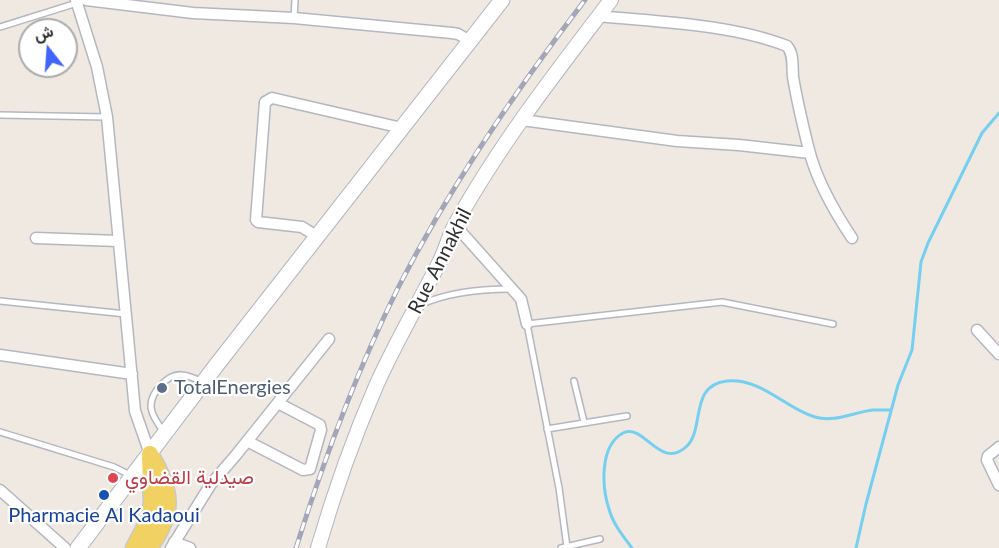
<!DOCTYPE html>
<meta charset="utf-8">
<style>
body{margin:0}
#map{position:relative;width:999px;height:548px;overflow:hidden;background:#efe9e1;font-family:Lato,Vazirmatn,sans-serif}
canvas{display:block}
.north{position:absolute;left:18px;top:18px;width:60px;height:60px;box-sizing:border-box;background:#fff;border:2px solid #ababab;border-radius:50%;rotate:343deg;font-size:16px;font-weight:700;line-height:24px;text-align:center;color:#2e2e2e}
.north::after{content:'';display:block;margin:auto;width:21px;height:27px;background:#4264fb;clip-path:polygon(50% 0,100% 100%,50% 72%,0 100%)}
</style>
<div id="map">
<canvas width="999" height="548"></canvas>
<div class="north">ش</div>
</div>
<script>
const ctx = document.querySelector('canvas').getContext('2d');
ctx.lineJoin = 'round';
function strokePath(path, color, width, dash) { ctx.strokeStyle = color; ctx.lineWidth = width; ctx.lineCap = dash ? 'butt' : 'round'; ctx.setLineDash(dash || []); ctx.stroke(path); }
function drawText(font, color, halo, rows, align = 'center') {
  ctx.font = font + ' Lato,Vazirmatn,sans-serif'; ctx.lineWidth = 4.5; ctx.setLineDash([]); ctx.textBaseline = 'middle'; ctx.strokeStyle = halo; ctx.fillStyle = color; for (const [text, x, y, turn = 0] of rows) {
    ctx.save(); ctx.translate(x, y); ctx.rotate((+turn || 0) * Math.PI / 180); ctx.textAlign = isNaN(turn) ? turn : align; if (halo) ctx.strokeText(text, 0, 0); ctx.fillText(text, 0, 0); ctx.restore();
  }
}
strokePath(new Path2D(`
 M 632,548 C 623,536 613,524 609,509 C 602,488 599,446 623,433 C 644,422 660,472 687,446 C 705,428 689,385 727,381 C 762,378 786,409 815,417 C 834,423 854,412 873,410 C 879,410 885,410 891,410
 M 856,548 L 866,504 L 898,385 L 912,350 L 921,262 L 928,243 L 982,133 L 999,113`), '#75cff0', 3);
const service = new Path2D(`
 M 294,18 L 295,0
 M 0,27 L 77,3
 M 0,115 L 106,117
 M 0,301 L 126,314
 M 420,305 C 448,292 480,289 511,289
 M 574,381 L 584,422
 M 547,429 L 627,416
 M 0,432 L 114,467 L 132,476
 M 164,432 C 151,415 144,403 161,385 C 167,379 173,374 182,375 C 188,375 195,379 201,381
 M 567,547 L 559,488 L 527,324 L 722,302 L 833,324
 M 561,548 L 600,539`);
const minor = new Path2D(`
 M 76,0 L 97,67 L 107,117 L 135,411 L 150,454
 M 86,0 L 193,13 L 294,18 L 452,33 L 458,34 L 470,41
 M 599,16 C 658,22 731,24 787,46 C 794,54 792,66 793,77 C 797,101 803,126 809,150 C 817,182 834,211 852,238
 M 522,120 L 677,141 L 739,145 L 810,153
 M 455,225 L 521,299 L 527,324
 M 318,237 L 302,227 L 258,222 L 256,220 L 265,102 L 272,98 L 402,128
 M 36,238 L 118,241
 M 977,330 L 999,354
 M 0,355 L 132,374
 M 247,441 L 303,470 L 310,469 L 321,430 L 320,425 L 278,403
 M 999,447 L 988,456 L 987,460 L 999,485
 M 0,490 L 65,548
 M 174,542 L 190,548
 M 171,548 L 211,484 L 236,455 L 329,339`);
const tertiary = new Path2D(`
 M 318,548 C 334,493 353,439 376,386 C 395,343 419,303 440,261 C 446,249 449,235 456,223 C 500,144 556,72 611,0`);
const secondary = new Path2D(`
 M 78,548 L 215,367 L 502,0`);
const primary = new Path2D(`
 M 134,548 L 150,518 L 152,502 L 150,458
 M 149,548 C 175,512 172,491 150,454`);
strokePath(service, '#b4b7c1', 8);
strokePath(minor, '#b4b7c1', 13);
strokePath(tertiary, '#b4b7c1', 16);
strokePath(secondary, '#b4b7c1', 17);
strokePath(primary, '#c9c9c9', 19);
strokePath(service, '#fff', 5);
strokePath(minor, '#fff', 10);
strokePath(tertiary, '#fff', 14);
strokePath(secondary, '#fff', 15);
strokePath(primary, '#f2d163', 16);
const rail = new Path2D(`
 M 296,548 C 324,459 357,370 399,286 C 451,185 516,90 585,0`);
strokePath(rail, '#a3a6b8', 5);
strokePath(rail, '#fff', 3, [9]);
for (const [x, y, r, color] of [
 [162,388,6,"#5c6f8a"],
 [113,478,6,"#e0444e"],
 [104,495,6,"#1a4fb4"]
]) { const dot = new Path2D(); dot.arc(x, y, r, 0, 2 * Math.PI); ctx.fillStyle = color; ctx.fill(dot); strokePath(dot, '#fff', 2); }
drawText('20px', '#2e2e2e', '#fff', [
 ["Rue Annakhil",440,261,-63]
]);
drawText('20px', '#4e5e75', '#fff', [
 ["TotalEnergies",174,388]
], 'left');
drawText('20px', '#be3a42', '#fff', [
 ["صيدلية القضاوي",125,478]
], 'left');
drawText('20px', '#164399', '#fff', [
 ["Pharmacie Al Kadaoui",104,516]
]);
</script>
